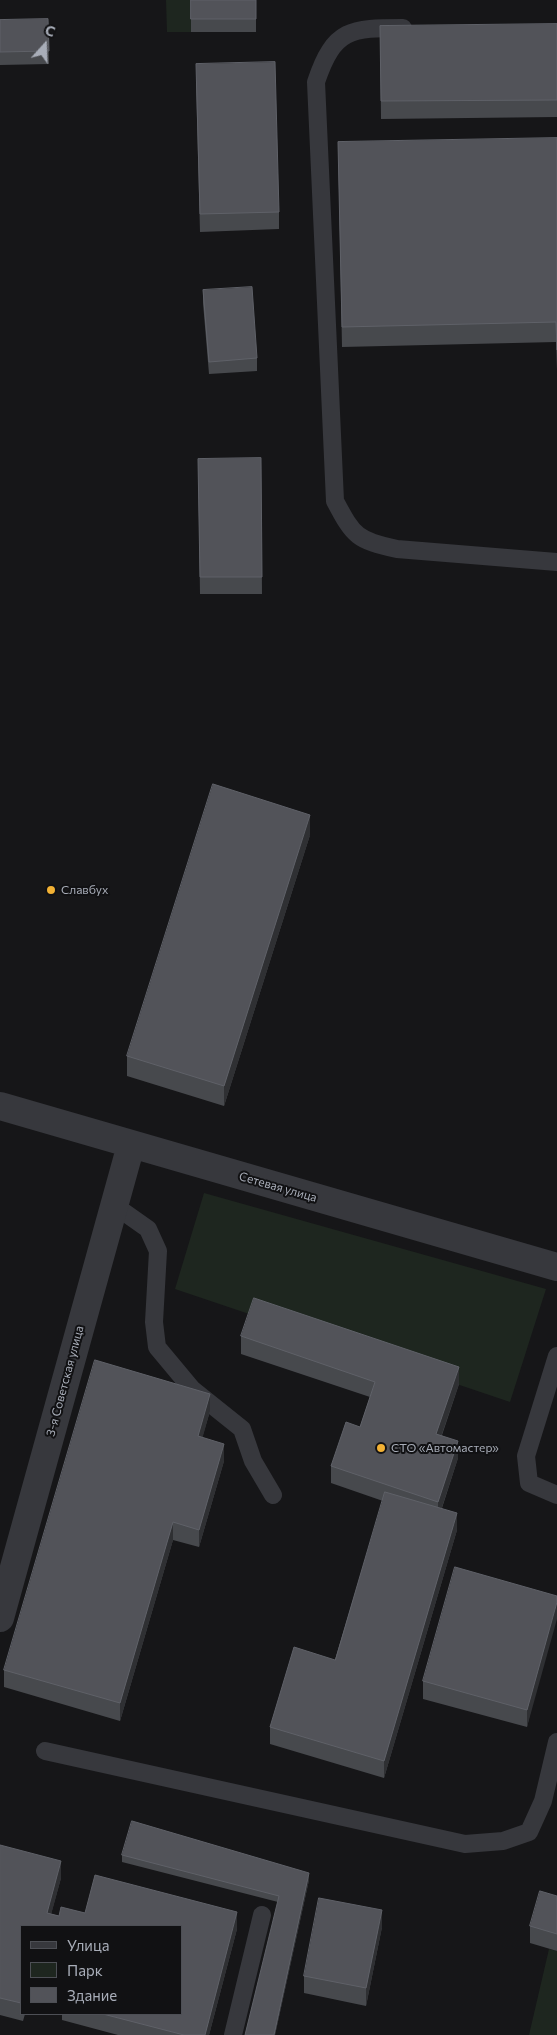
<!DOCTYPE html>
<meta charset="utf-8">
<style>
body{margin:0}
#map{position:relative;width:557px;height:2035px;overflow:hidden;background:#161618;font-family:Commissioner,sans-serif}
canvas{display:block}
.legend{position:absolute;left:20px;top:1925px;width:162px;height:90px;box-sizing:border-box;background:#111113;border:1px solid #4d4f55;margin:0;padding:6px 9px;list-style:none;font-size:15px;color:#a8adb8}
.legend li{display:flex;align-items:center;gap:10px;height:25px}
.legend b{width:25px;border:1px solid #4d4f55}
.north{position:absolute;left:20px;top:20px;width:50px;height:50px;-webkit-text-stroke:4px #111113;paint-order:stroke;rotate:20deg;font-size:14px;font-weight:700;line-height:20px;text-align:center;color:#a8adb8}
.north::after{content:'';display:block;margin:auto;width:18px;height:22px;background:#a8adb8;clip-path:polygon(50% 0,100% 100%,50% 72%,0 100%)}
</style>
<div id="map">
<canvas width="557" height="2035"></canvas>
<ul class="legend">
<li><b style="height:6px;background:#37383d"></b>Улица</li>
<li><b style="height:14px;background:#1e261f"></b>Парк</li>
<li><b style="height:14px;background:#525359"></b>Здание</li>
</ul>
<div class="north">С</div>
</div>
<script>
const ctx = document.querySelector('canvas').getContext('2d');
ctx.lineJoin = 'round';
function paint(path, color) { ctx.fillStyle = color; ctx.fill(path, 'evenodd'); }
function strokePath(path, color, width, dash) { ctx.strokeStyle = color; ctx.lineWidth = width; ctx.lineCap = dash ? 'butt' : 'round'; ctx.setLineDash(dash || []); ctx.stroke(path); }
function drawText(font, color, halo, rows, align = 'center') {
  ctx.font = font + ' Commissioner,sans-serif'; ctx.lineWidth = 4; ctx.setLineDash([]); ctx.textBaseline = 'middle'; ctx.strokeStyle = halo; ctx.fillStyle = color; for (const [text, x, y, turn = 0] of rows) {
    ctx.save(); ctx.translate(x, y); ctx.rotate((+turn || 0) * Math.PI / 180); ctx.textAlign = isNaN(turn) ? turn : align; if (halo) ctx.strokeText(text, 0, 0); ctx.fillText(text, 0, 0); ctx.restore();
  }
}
paint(new Path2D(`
 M 166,0 L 293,0 L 191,0 L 191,32 L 167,32 Z
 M 204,1193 L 546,1289 L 510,1402 L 175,1289 Z
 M 549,1949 L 557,1951 L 557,2035 L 529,2035 Z`), '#1e261f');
strokePath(new Path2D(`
 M 403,28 C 351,28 334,28 316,82 L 335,501 C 354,537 357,540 397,549 L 557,562
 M 114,1205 L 148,1229 L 158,1251 L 154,1322 L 157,1347 L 192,1389 L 242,1429 L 253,1461 L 273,1495
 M 557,1356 L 526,1456 L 529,1483 L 557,1495
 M 45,1751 L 465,1844 L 503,1841 L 529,1832 L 543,1801 L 557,1742
 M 233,2035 L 262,1915`), '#37383d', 18);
strokePath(new Path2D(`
 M 0,1106 L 557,1267
 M 0,1618 L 131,1145`), '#37383d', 28);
paint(new Path2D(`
 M 191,0 L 256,0 L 256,32 L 191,32 Z
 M 48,19 L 49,64 L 0,65 L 0,20 Z
 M 557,24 L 557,117 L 381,119 L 380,26 Z
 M 196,81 L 279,212 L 279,229 L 200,232 Z
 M 557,138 L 557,370 L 556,342 L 342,347 L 338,142 Z
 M 203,290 L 257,358 L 257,371 L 209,374 L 203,303 Z
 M 261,458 L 262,594 L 200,594 L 198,459 Z
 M 310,835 L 224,1106 L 127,1076 L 127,1056 Z
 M 241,1336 L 459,1384 L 442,1435 L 458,1458 L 442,1508 L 457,1530 L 384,1778 L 270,1744 L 270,1727 L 335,1660 L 383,1501 L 331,1483 L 331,1466 L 360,1427 L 370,1397 L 241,1354 Z
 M 210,1411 L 202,1438 L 224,1461 L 199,1547 L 173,1540 L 120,1721 L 4,1687 L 4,1670 Z
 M 557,1596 L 527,1727 L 423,1699 L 423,1681 Z
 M 0,1845 L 61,1878 L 51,1914 L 59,1916 L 85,1913 L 237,1929 L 209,2035 L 118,2035 L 62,2020 L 62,2014 L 181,2014 L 181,1926 L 21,1926 L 21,2014 L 25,2014 L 23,2021 L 0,2015 Z
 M 122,1855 L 309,1880 L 275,2035 L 245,2035 L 278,1902 L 122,1862 Z
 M 557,1896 L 557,1951 L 530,1943 L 530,1926 Z
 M 382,1927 L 366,2006 L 304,1993 L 304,1976 Z`), '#47494d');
paint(new Path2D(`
 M 310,815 L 310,835 L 224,1106 L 224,1086 Z
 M 459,1367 L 459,1384 L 436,1451 L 436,1434 Z
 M 210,1394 L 210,1411 L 198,1454 L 198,1436 Z
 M 458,1441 L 458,1458 L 438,1519 L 438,1502 Z
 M 224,1444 L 224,1461 L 199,1547 L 199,1530 Z
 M 457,1513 L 457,1530 L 384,1778 L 384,1761 Z
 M 173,1522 L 173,1540 L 120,1721 L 120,1703 Z
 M 557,1602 L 557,1619 L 527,1727 L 527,1710 Z
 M 61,1861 L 61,1878 L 48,1926 L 47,1913 Z
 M 309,1873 L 309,1880 L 275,2035 L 274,2035 Z
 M 382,1910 L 382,1927 L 366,2006 L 366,1988 Z
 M 237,1912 L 237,1929 L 209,2035 L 205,2035 Z`), '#2f3033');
const building = new Path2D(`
 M 191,0 L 256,0 L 256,19 L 191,19 Z
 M 48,19 L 49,51 L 0,52 L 0,20 Z
 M 557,24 L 557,100 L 381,101 L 380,26 Z
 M 275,62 L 279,212 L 200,214 L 196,64 Z
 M 557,138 L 557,350 L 556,322 L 342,327 L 338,142 Z
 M 252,287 L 257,358 L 209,362 L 203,290 Z
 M 261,458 L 262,577 L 200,577 L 198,459 Z
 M 213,784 L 310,815 L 224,1086 L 127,1056 Z
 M 254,1298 L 459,1367 L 436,1434 L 458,1441 L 438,1502 L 331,1466 L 346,1422 L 360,1427 L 375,1382 L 241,1336 Z
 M 95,1360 L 210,1394 L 198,1436 L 224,1444 L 199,1530 L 173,1522 L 120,1703 L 4,1670 Z
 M 385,1492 L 457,1513 L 384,1761 L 270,1727 L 294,1647 L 335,1660 Z
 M 455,1567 L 557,1596 L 557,1602 L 527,1710 L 423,1681 Z
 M 132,1821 L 309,1873 L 274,2035 L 245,2035 L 279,1896 L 122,1855 Z
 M 0,1845 L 61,1861 L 47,1913 L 59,1916 L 61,1907 L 85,1913 L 95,1875 L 237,1912 L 205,2035 L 184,2035 L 103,2014 L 181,2014 L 181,1926 L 21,1926 L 21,2003 L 0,1998 Z
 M 540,1891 L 557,1896 L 557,1934 L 530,1926 Z
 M 319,1898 L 382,1910 L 366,1988 L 304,1976 Z`);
paint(building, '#525359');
strokePath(building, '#5f6168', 1);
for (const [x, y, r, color] of [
 [51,890,5,"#f2b134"],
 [381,1448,5,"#f2b134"]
]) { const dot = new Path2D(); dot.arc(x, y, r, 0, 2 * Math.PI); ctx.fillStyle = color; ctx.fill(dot); strokePath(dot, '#111113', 2); }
drawText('12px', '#a8adb8', '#111113', [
 ["Славбух",61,890],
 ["СТО «Автомастер»",391,1448]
], 'left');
drawText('12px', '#a8adb8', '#111113', [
 ["Сетевая улица",278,1187,16],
 ["3-я Советская улица",65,1381,-75]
]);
</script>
